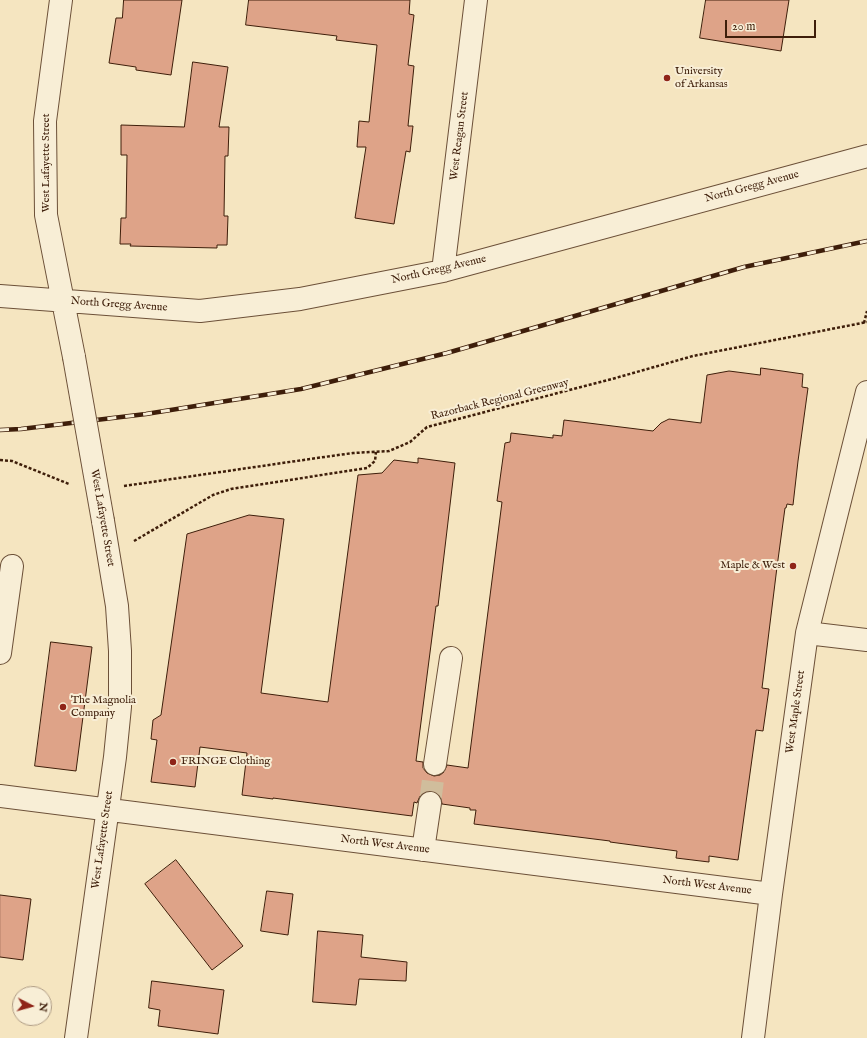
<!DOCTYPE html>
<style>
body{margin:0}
#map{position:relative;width:867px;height:1038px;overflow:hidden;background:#f5e5c0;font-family:"IM FELL English",serif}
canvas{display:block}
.north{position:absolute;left:12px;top:986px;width:40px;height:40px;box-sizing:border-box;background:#f8eed6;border:1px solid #ae9b84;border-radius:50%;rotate:96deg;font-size:11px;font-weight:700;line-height:16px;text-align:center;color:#3e1e0a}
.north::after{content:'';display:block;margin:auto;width:14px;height:18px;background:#8f2418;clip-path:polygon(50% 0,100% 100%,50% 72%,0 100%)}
.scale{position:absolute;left:725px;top:20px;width:91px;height:18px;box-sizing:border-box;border:2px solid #3e1e0a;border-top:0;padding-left:5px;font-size:12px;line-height:14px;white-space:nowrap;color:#3e1e0a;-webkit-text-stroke:3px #f8eed6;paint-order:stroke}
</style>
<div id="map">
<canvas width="867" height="1038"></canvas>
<div class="north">N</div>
<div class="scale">20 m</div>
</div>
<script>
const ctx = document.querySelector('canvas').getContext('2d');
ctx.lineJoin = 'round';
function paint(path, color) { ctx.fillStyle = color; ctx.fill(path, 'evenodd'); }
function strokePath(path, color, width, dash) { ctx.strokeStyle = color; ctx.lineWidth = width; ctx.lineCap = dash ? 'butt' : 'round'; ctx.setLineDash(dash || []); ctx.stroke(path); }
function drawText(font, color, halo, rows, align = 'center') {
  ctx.font = font + ' "IM FELL English",serif'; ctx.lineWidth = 4; ctx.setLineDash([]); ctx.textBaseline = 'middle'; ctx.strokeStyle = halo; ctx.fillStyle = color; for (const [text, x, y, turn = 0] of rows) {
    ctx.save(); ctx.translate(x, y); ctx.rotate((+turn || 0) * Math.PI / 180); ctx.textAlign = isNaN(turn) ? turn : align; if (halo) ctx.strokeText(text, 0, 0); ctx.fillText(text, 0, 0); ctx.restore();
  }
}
const building = new Path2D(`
 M 124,0 L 182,0 L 171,75 L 136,70 L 136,67 L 109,63 L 116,18 L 122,18 Z
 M 249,0 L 410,0 L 409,14 L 414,15 L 408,65 L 414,66 L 408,126 L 413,126 L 410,152 L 406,151 L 394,224 L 355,218 L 366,147 L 357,147 L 359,121 L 369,122 L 377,45 L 336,40 L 337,36 L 246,25 Z
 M 706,0 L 789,0 L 781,51 L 700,38 Z
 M 193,62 L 228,67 L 219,127 L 229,127 L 228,156 L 225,156 L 224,216 L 228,216 L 227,245 L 217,245 L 217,248 L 130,246 L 131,244 L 120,244 L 121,218 L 126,218 L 127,155 L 121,155 L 121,125 L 184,127 Z
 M 761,368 L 803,374 L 802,387 L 808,388 L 798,461 L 793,505 L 787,504 L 786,508 L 785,508 L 777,567 L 762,688 L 769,689 L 763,731 L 756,730 L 738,860 L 709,856 L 709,862 L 676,858 L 677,851 L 610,842 L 610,841 L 474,824 L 476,810 L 470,810 L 470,808 L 442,804 L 441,798 L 438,794 L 431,791 L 425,792 L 420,796 L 417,803 L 414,802 L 412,816 L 273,798 L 273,799 L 242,795 L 247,753 L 200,747 L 195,787 L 151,782 L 157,740 L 151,739 L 153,720 L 161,715 L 187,534 L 249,515 L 284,519 L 261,693 L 328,702 L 358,475 L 382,473 L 394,460 L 418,463 L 418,458 L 455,463 L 438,606 L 436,606 L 416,761 L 423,762 L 423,768 L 427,773 L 434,776 L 440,775 L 444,772 L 447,765 L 468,768 L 502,502 L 497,501 L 505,443 L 510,442 L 511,433 L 553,438 L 553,435 L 562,436 L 564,420 L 653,431 L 661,423 L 669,419 L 701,423 L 707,375 L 729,371 L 760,375 Z
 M 51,642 L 92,647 L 76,771 L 35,766 Z
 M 176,860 L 243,946 L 212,970 L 145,884 Z
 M 267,891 L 293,894 L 288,935 L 261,931 Z
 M 0,895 L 31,899 L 23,960 L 0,957 Z
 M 318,931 L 363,935 L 361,957 L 407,962 L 406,981 L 359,979 L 356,1005 L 313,1002 Z
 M 152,981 L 224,990 L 218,1034 L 158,1026 L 160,1010 L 149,1008 Z`);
paint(building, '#dea388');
strokePath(building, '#3e1e0a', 1);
strokePath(new Path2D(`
 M 430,803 L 435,764`), '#d0bd9c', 22, [22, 11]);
const minor = new Path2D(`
 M 61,0 L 45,121 L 46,215 L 74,357
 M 443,271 L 476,0
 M 0,296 L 200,311 L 300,299 L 443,271 L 867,156
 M 807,633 L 867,640
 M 0,653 L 12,566
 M 435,764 L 451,658
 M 0,796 L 771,894
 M 423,850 L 430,803
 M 76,1038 L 115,757 L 120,707 L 120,651 L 117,606 L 103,521
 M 753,1038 L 771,894 L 807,633 L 867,392`);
strokePath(minor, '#6c5038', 24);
strokePath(new Path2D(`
 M 864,323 L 867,311
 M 0,460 L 12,461 L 69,484
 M 124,486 L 317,458 L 353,453 L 389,451 L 410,442 L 427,427 L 612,379 L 693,356 L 867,322
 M 134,541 L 213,495 L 231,489 L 367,468 L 375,461 L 376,452`), '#3e1e0a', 2.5, [3, 2]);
strokePath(minor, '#f8eed6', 22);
const rail = new Path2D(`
 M 0,430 L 21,429 L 146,414 L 301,389 L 447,353 L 744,267 L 867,241`);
strokePath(rail, '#3e1e0a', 4.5);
strokePath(rail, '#f8eed6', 3, [9]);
const minorBridge = new Path2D(`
 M 74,357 L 103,521`);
strokePath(minorBridge, '#6c5038', 24, []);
strokePath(minorBridge, '#f8eed6', 22);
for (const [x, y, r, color] of [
 [667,78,4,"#8f2418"],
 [793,566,4,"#8f2418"],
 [63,707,4,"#8f2418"],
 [173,762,4,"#8f2418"]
]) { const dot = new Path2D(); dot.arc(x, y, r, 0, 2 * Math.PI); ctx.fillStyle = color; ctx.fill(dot); strokePath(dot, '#f8eed6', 1.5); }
drawText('11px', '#3e1e0a', '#f8eed6', [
 ["University",675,72],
 ["of Arkansas",675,85],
 ["Maple & West",785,566,"right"],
 ["The Magnolia",71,701],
 ["Company",71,714],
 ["FRINGE Clothing",181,762]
], 'left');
drawText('11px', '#3e1e0a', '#f8eed6', [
 ["West Reagan Street",460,136,-83],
 ["West Lafayette Street",47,163,-90],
 ["North Gregg Avenue",752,187,-15],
 ["North Gregg Avenue",439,270,-13],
 ["North Gregg Avenue",119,305,4],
 ["Razorback Regional Greenway",500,400,-14],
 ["West Lafayette Street",102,518,80],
 ["West Maple Street",796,712,-82],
 ["West Lafayette Street",103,840,-82],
 ["North West Avenue",385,845,7],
 ["North West Avenue",707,886,7]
]);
</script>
